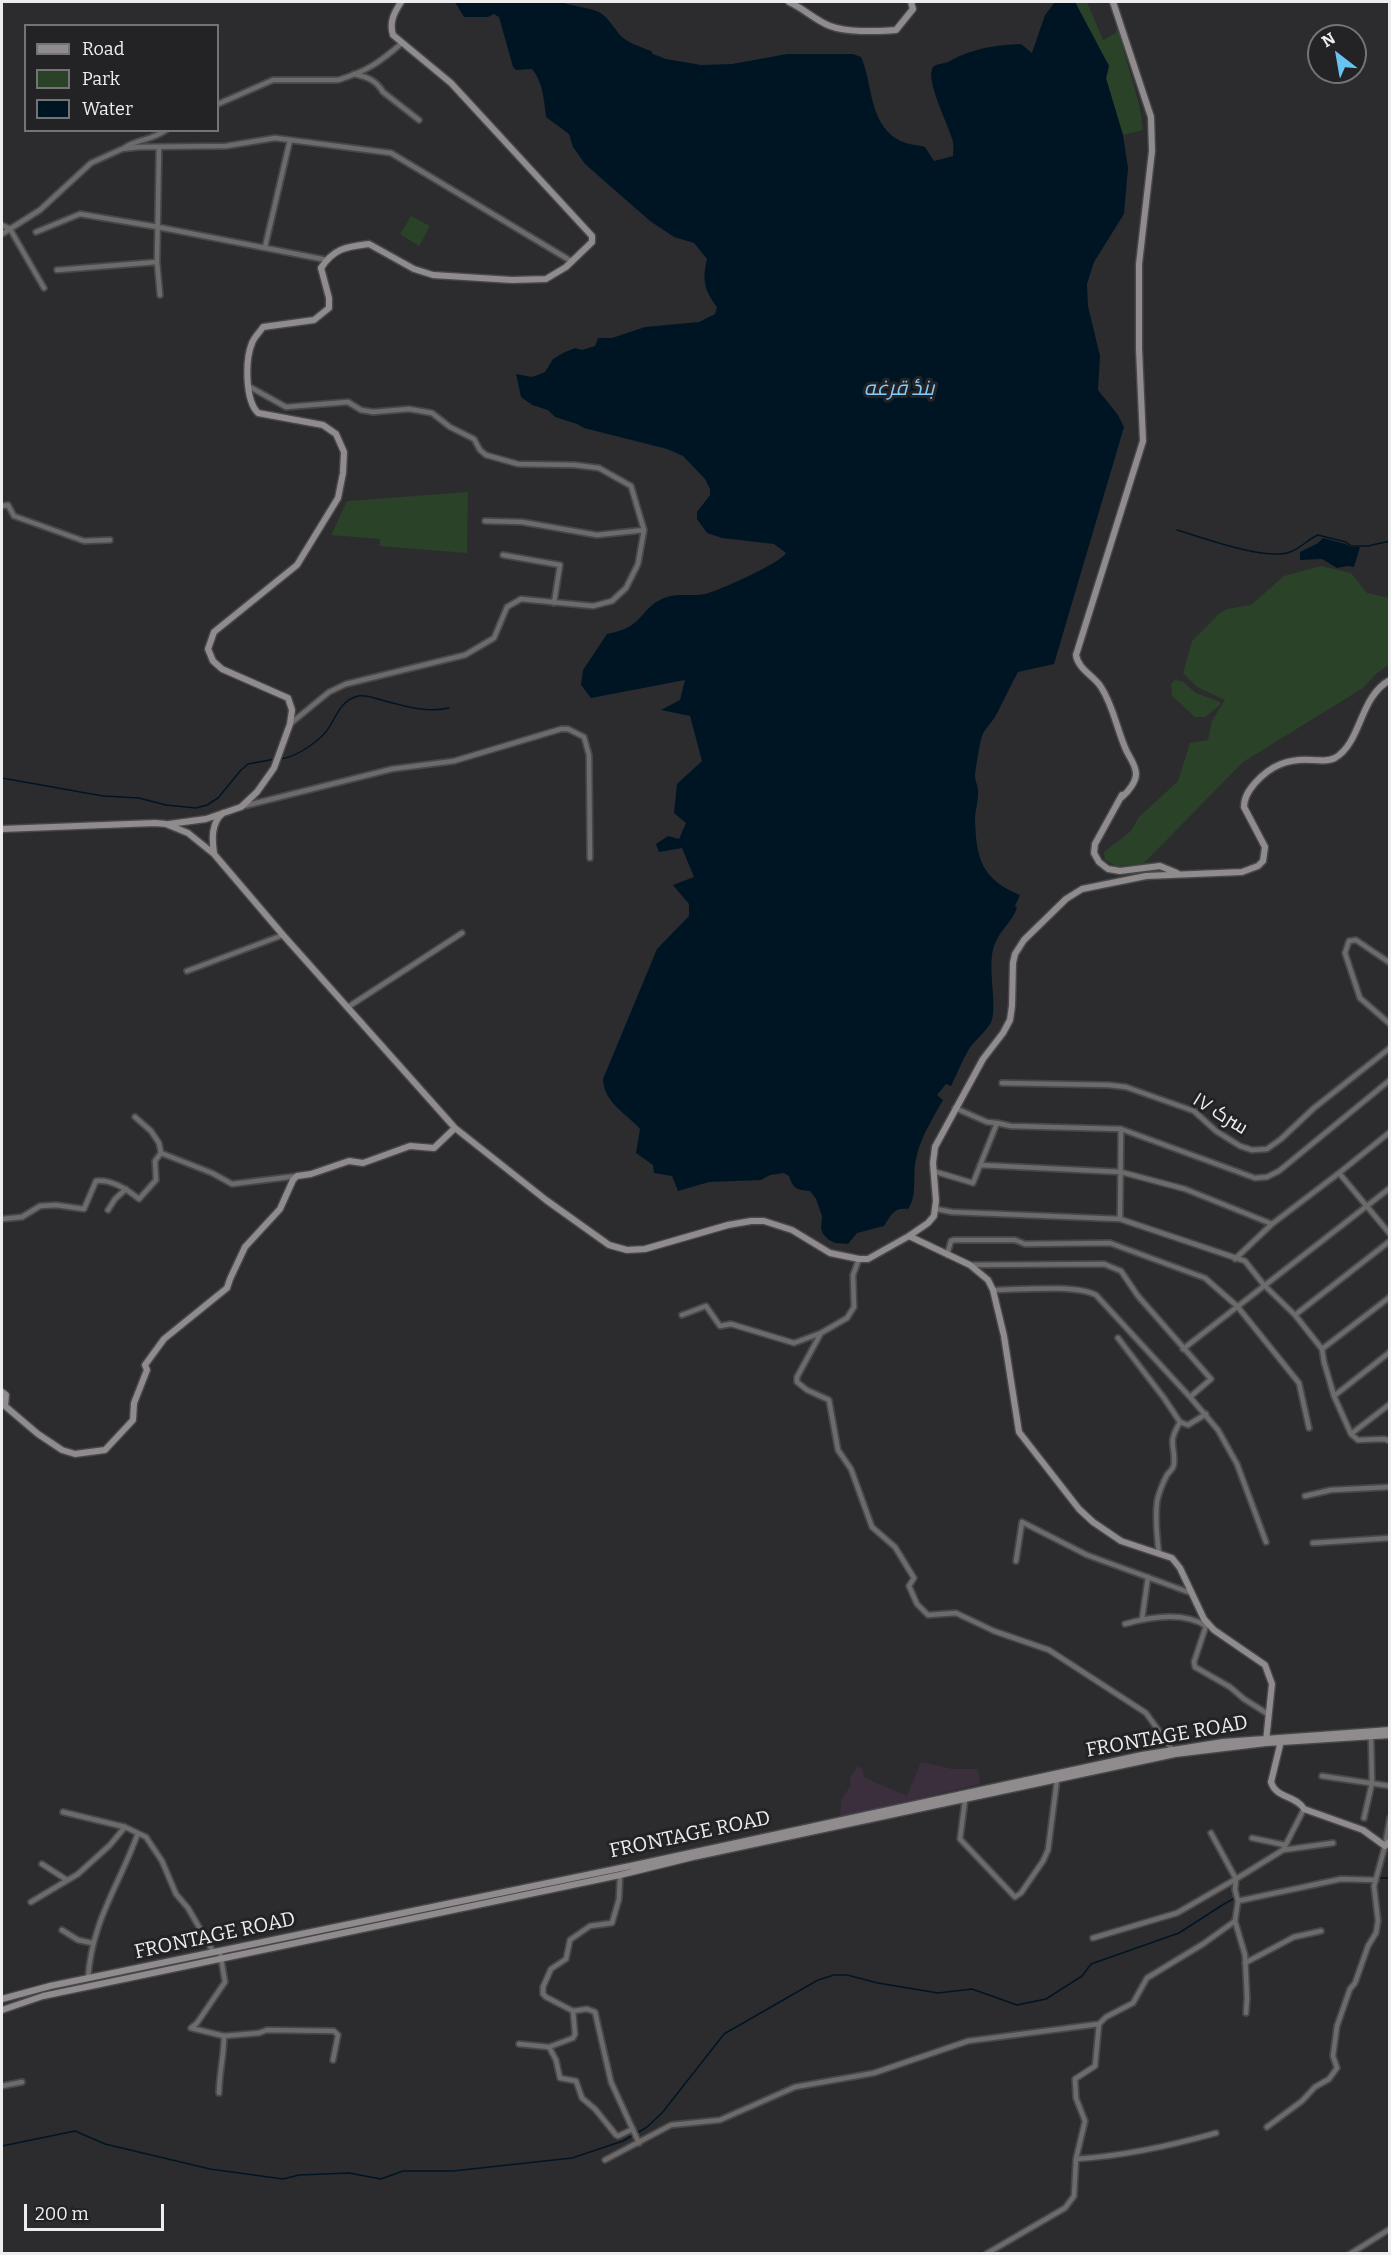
<!DOCTYPE html>
<meta charset="utf-8">
<style>
body{margin:0}
#map{position:relative;width:1391px;height:2255px;overflow:hidden;background:#2c2c2f;font-family:Bitter,serif}
canvas{display:block}
.frame{position:absolute;inset:0;border:3px solid #ededef;pointer-events:none}
.legend{position:absolute;left:24px;top:24px;width:195px;height:108px;box-sizing:border-box;background:#232225;border:2px solid #747376;margin:0;padding:8px 10px;list-style:none;font-size:18px;color:#ededef}
.legend li{display:flex;align-items:center;gap:12px;height:30px}
.legend b{width:30px;border:2px solid #747376}
.north{position:absolute;left:1307px;top:24px;width:60px;height:60px;box-sizing:border-box;background:#232225;border:2px solid #747376;border-radius:50%;rotate:329deg;font-size:16px;font-weight:700;line-height:24px;text-align:center;color:#ededef}
.north::after{content:'';display:block;margin:auto;width:21px;height:27px;background:#69c3f1;clip-path:polygon(50% 0,100% 100%,50% 72%,0 100%)}
.scale{position:absolute;left:24px;top:2204px;width:140px;height:27px;box-sizing:border-box;border:3px solid #ededef;border-top:0;padding-left:8px;font-size:18px;line-height:21px;white-space:nowrap;color:#ededef;-webkit-text-stroke:4px #232225;paint-order:stroke}
</style>
<div id="map">
<canvas width="1391" height="2255"></canvas>
<div class="frame"></div>
<ul class="legend">
<li><b style="height:8px;background:#908c8d"></b>Road</li>
<li><b style="height:16px;background:#2a4228"></b>Park</li>
<li><b style="height:16px;background:#001524"></b>Water</li>
</ul>
<div class="north">N</div>
<div class="scale">200 m</div>
</div>
<script>
const ctx = document.querySelector('canvas').getContext('2d');
ctx.lineJoin = 'round';
function paint(path, color) { ctx.fillStyle = color; ctx.fill(path, 'evenodd'); }
function strokePath(path, color, width, dash) { ctx.strokeStyle = color; ctx.lineWidth = width; ctx.lineCap = dash ? 'butt' : 'round'; ctx.setLineDash(dash || []); ctx.stroke(path); }
function drawText(font, color, halo, rows, align = 'center') {
  ctx.font = font + ' Bitter,Cairo,serif'; ctx.lineWidth = 6; ctx.setLineDash([]); ctx.textBaseline = 'middle'; ctx.strokeStyle = halo; ctx.fillStyle = color; for (const [text, x, y, turn = 0] of rows) {
    ctx.save(); ctx.translate(x, y); ctx.rotate((+turn || 0) * Math.PI / 180); ctx.textAlign = isNaN(turn) ? turn : align; if (halo) ctx.strokeText(text, 0, 0); ctx.fillText(text, 0, 0); ctx.restore();
  }
}
paint(new Path2D(`
 M 921,1762 L 952,1769 L 978,1769 L 980,1784 L 840,1817 L 841,1800 L 851,1785 L 850,1777 L 858,1766 L 863,1770 L 863,1777 L 907,1796 Z`), '#3b2f3d');
paint(new Path2D(`
 M 1075,2 L 1087,2 L 1103,40 L 1116,33 L 1118,13 C 1119,53 1140,90 1143,130 L 1123,135 L 1106,79 L 1109,66 Z
 M 411,216 L 430,226 L 419,246 L 400,234 Z
 M 468,492 L 467,553 L 380,546 L 380,539 L 331,535 L 347,501 Z
 M 1321,566 L 1351,573 L 1367,593 L 1389,598 L 1389,665 L 1377,673 L 1363,688 L 1243,762 L 1143,864 L 1116,866 L 1105,860 L 1104,852 L 1131,831 L 1139,817 L 1178,781 L 1190,743 L 1208,740 L 1212,721 L 1225,700 L 1197,687 L 1183,673 L 1192,641 L 1219,614 L 1227,609 L 1251,605 L 1284,576 Z
 M 1175,680 L 1183,682 L 1196,693 L 1220,702 L 1220,705 L 1205,717 L 1195,717 L 1172,696 L 1171,684 Z`), '#2a4228');
paint(new Path2D(`
 M 455,2 L 562,2 C 574,7 587,7 599,12 C 608,17 614,28 621,36 C 628,43 641,47 651,51 L 653,54 L 666,59 L 701,65 L 732,64 L 787,54 L 853,54 L 861,57 C 873,83 868,121 897,139 C 904,144 917,145 925,147 L 934,161 L 953,156 C 953,152 954,147 953,142 C 950,128 924,79 933,67 C 937,63 945,64 950,61 C 973,48 996,45 1021,44 L 1032,53 L 1045,15 L 1055,2 L 1075,2 L 1109,66 L 1106,78 L 1123,135 L 1128,168 L 1124,214 L 1094,262 L 1087,284 L 1088,306 L 1100,356 L 1098,390 L 1118,415 L 1124,427 L 1054,664 L 1018,672 C 1010,687 1003,702 995,717 C 991,723 984,730 982,736 C 980,741 975,772 975,777 C 976,783 979,789 978,795 C 978,803 975,811 975,818 C 976,858 981,879 1020,895 L 1015,906 L 1017,908 C 1012,922 999,931 994,946 C 987,966 997,1002 992,1020 C 989,1029 975,1040 969,1049 C 962,1061 957,1074 951,1086 L 946,1084 L 937,1095 L 943,1100 C 933,1118 920,1138 916,1159 C 912,1176 918,1195 908,1209 C 894,1207 891,1215 884,1226 L 857,1233 L 848,1244 L 835,1243 L 829,1240 L 823,1234 L 821,1229 L 822,1216 L 816,1199 L 810,1191 C 797,1190 793,1189 789,1176 L 784,1173 L 770,1175 L 761,1180 L 709,1182 L 678,1191 L 672,1176 L 654,1173 L 653,1165 L 636,1153 L 640,1129 C 626,1113 604,1103 603,1079 L 657,949 L 689,916 L 689,904 L 673,885 L 694,877 L 682,848 L 659,852 L 656,844 L 668,836 L 679,839 L 686,823 L 674,813 L 677,784 L 702,761 L 690,716 L 661,710 L 680,700 L 685,680 L 591,698 L 581,685 L 583,670 L 607,634 C 616,632 625,630 633,624 C 643,617 648,605 660,600 C 675,592 689,597 705,594 C 718,591 781,563 786,553 L 774,544 L 722,538 L 707,533 L 697,519 L 697,512 L 710,495 L 710,489 L 705,479 L 683,456 L 667,449 L 584,428 L 577,424 L 555,417 L 548,410 L 532,405 L 521,397 L 516,374 L 532,377 L 545,372 L 553,359 L 565,352 L 575,348 L 582,350 L 595,346 L 598,338 L 612,338 L 645,327 L 699,322 L 715,314 L 717,307 C 704,290 702,280 707,259 L 694,243 L 674,237 L 650,221 L 585,164 L 573,147 L 569,134 L 546,117 C 544,100 543,82 532,69 L 516,70 L 513,67 L 499,17 L 494,14 L 488,17 L 464,17 Z
 M 1323,538 L 1346,544 L 1351,547 L 1360,547 L 1354,567 L 1348,566 L 1337,568 L 1322,559 L 1300,560 L 1300,552 L 1318,543 Z`), '#001524');
strokePath(new Path2D(`
 M 1177,530 C 1204,538 1265,561 1290,552 C 1300,549 1308,539 1318,535 L 1346,542 L 1351,546 L 1368,546 L 1390,541
 M 280,759 C 297,757 322,740 330,726 C 337,714 342,700 358,696 C 367,694 377,699 385,701 C 407,707 427,713 449,708
 M 2,778 L 103,796 L 139,798 L 166,805 L 196,808 L 207,805 L 218,798 L 241,770 L 248,764 L 275,759
 M 1378,1878 L 1390,1878
 M 637,2133 L 647,2127 L 662,2113 L 724,2034 L 818,1980 L 834,1975 L 847,1975 L 878,1983 L 938,1993 L 972,1989 L 1017,2005 L 1046,1999 L 1082,1976 L 1091,1964 L 1179,1933 L 1224,1904 L 1233,1899 L 1237,1900
 M 2,2146 L 75,2131 L 105,2144 L 210,2169 L 283,2179 L 299,2175 L 349,2173 L 381,2179 L 403,2171 L 453,2171 L 572,2158 L 623,2141 L 633,2135`), '#001524', 1.5);
const street = new Path2D(`
 M 354,74 C 367,77 376,80 383,92 L 419,120
 M 218,104 L 273,80 L 338,80 C 367,71 379,63 402,43
 M 159,147 L 157,262 L 160,295
 M 124,148 C 139,138 151,141 166,130
 M 2,225 L 10,229 L 44,288
 M 36,232 L 80,214 L 158,227 L 327,260
 M 2,234 L 40,210 L 91,163 L 122,149 L 139,147 L 226,146 L 275,138 L 391,153 L 571,261
 M 265,247 L 290,140
 M 57,270 L 157,262
 M 250,387 L 286,407 L 348,402 L 361,410 L 373,412 L 409,409 L 432,413 L 450,427 L 474,439 L 480,450 L 486,455 L 518,464 L 575,465 L 599,468 L 631,486 L 644,530 L 638,564 L 626,588 L 612,601 L 593,606 L 521,599 L 507,607 L 494,638 L 465,655 L 346,684 L 329,692 L 290,724
 M 2,506 L 8,505 L 14,516 L 84,541 L 110,540
 M 485,521 L 522,522 L 597,535 L 644,530
 M 503,555 L 560,565 L 554,603
 M 244,806 L 392,769 L 454,761 L 561,729 L 568,729 L 584,737 L 589,755 L 590,858
 M 1390,963 L 1356,940 L 1349,941 L 1345,953 L 1360,998 L 1390,1024
 M 187,971 L 283,935
 M 348,1007 L 462,933
 M 1002,1083 L 1109,1085 L 1126,1087 L 1194,1111 L 1216,1131 L 1240,1146 L 1252,1150 L 1267,1149 L 1281,1139 L 1314,1108 L 1390,1048
 M 135,1117 L 151,1131 L 159,1143 L 161,1153 L 212,1173 L 232,1184 L 297,1176
 M 997,1123 L 1011,1126 L 1121,1129 L 1255,1178 L 1267,1177 L 1279,1171 L 1390,1080
 M 980,1165 L 1121,1172 L 1185,1189 L 1272,1224
 M 933,1171 L 973,1183 L 997,1123 L 987,1122 L 955,1108
 M 1339,1173 L 1390,1132
 M 936,1209 L 952,1212 L 1120,1219 L 1245,1261 L 1264,1285 L 1295,1315 L 1322,1349 L 1324,1362 L 1334,1396 L 1351,1434 L 1358,1440 L 1384,1439 L 1390,1441
 M 108,1210 L 115,1199 L 126,1189
 M 2,1219 L 22,1217 L 40,1206 L 56,1205 L 84,1209 L 96,1181 C 111,1179 128,1190 139,1199 L 156,1180 L 155,1161 L 161,1153
 M 1120,1219 L 1121,1129
 M 947,1255 L 951,1241 L 954,1240 L 1015,1240 L 1025,1244 L 1110,1243 L 1205,1278 L 1237,1306 L 1299,1383 L 1309,1428
 M 1235,1259 L 1272,1224 L 1339,1173 L 1390,1234
 M 970,1265 L 1104,1264 L 1121,1271 L 1138,1296 L 1211,1379 L 1190,1397
 M 993,1290 C 1019,1290 1074,1284 1096,1295 L 1190,1397 L 1218,1430 L 1237,1464 L 1266,1542
 M 682,1315 L 706,1306 L 720,1326 L 731,1324 L 794,1343 L 821,1333 L 847,1318 L 854,1307 L 853,1275 L 859,1259
 M 1295,1315 L 1390,1241
 M 821,1333 L 797,1377 L 797,1382 L 807,1390 L 829,1400 L 838,1450 L 851,1469 L 872,1527 L 895,1547 L 914,1578 L 909,1586 L 917,1604 L 928,1615 L 956,1613 L 994,1631 L 1049,1650 L 1146,1713 L 1174,1752
 M 1118,1338 L 1164,1398 L 1180,1422 L 1188,1425 L 1206,1414
 M 1183,1349 L 1390,1188
 M 1322,1349 L 1390,1297
 M 1334,1396 L 1390,1352
 M 1351,1434 L 1390,1404
 M 1305,1496 L 1331,1490 L 1390,1487
 M 1313,1543 L 1390,1538
 M 1159,1554 C 1157,1538 1155,1519 1157,1502 C 1158,1495 1163,1482 1167,1475 C 1170,1471 1174,1469 1174,1463 C 1175,1442 1167,1445 1180,1422
 M 1016,1561 L 1022,1522 L 1087,1555 L 1191,1593
 M 1142,1619 L 1148,1577
 M 1125,1624 C 1150,1617 1183,1611 1206,1626
 M 1206,1626 L 1194,1662 L 1195,1667 L 1230,1687 L 1244,1699 L 1268,1714
 M 1322,1776 L 1390,1786
 M 965,1800 L 960,1839 L 1015,1897 L 1021,1893 L 1043,1861 L 1048,1850 L 1057,1780
 M 63,1812 L 125,1827 L 146,1837 L 162,1861 L 176,1894 L 188,1908 L 214,1953
 M 1364,1818 L 1372,1783 L 1371,1736
 M 1252,1838 L 1285,1845
 M 1283,1850 L 1333,1843
 M 42,1864 L 67,1880
 M 1238,1901 L 1235,1890 L 1236,1879 L 1283,1850 L 1304,1809
 M 31,1902 L 78,1874 L 110,1845 L 125,1827
 M 1235,1921 L 1245,1955 L 1247,1998 L 1246,2013
 M 62,1930 L 78,1940 L 92,1943
 M 1093,1938 L 1177,1913 L 1236,1879 L 1211,1833
 M 1245,1963 L 1294,1937 L 1321,1931
 M 88,1978 C 92,1920 119,1886 138,1833
 M 573,2011 L 587,2009 L 595,2012 L 611,2082 L 639,2143
 M 224,2036 L 259,2033 L 267,2030 L 334,2031 L 338,2035 L 333,2060
 M 519,2044 L 549,2047 L 573,2038 L 575,2034 L 573,2011 L 546,1997 L 543,1994 L 543,1987 L 551,1969 L 566,1959 L 570,1940 L 590,1926 L 612,1923 L 619,1899 L 620,1875
 M 549,2047 L 556,2060 L 560,2078 L 576,2081 L 582,2098 L 595,2109 L 616,2135 L 618,2136 L 633,2129
 M 2,2086 L 22,2082
 M 219,2093 C 219,2074 224,2056 224,2036 L 191,2028 L 197,2023 L 225,1982 L 220,1952
 M 1267,2127 L 1302,2101 L 1315,2087 L 1329,2079 L 1337,2068 L 1333,2056 L 1337,2026 L 1350,1989 L 1355,1983 L 1368,1946 L 1376,1933 L 1378,1921 L 1374,1886 L 1385,1846 L 1390,1818
 M 1076,2159 C 1123,2156 1170,2146 1216,2133
 M 605,2160 L 671,2125 L 720,2120 L 795,2087 L 874,2073 L 968,2041 L 1099,2024 L 1106,2017 L 1133,2003 L 1147,1978 L 1203,1944 L 1235,1921 L 1238,1901 L 1341,1879 L 1376,1880
 M 986,2254 L 1065,2208 L 1074,2196 L 1076,2159 L 1085,2121 L 1076,2098 L 1075,2079 L 1095,2066 L 1099,2024
 M 1350,2254 L 1390,2229`);
const secondary = new Path2D(`
 M 789,2 C 803,8 815,20 830,26 C 848,33 877,31 896,30 L 913,9 L 911,2
 M 1113,2 L 1151,117 L 1152,151 L 1139,264 L 1139,349 L 1143,441 L 1076,655 C 1078,669 1094,676 1101,687 C 1114,707 1117,731 1127,752 C 1131,759 1136,766 1136,774 C 1136,782 1128,792 1122,797
 M 1122,795 L 1095,844 L 1094,853 L 1099,862 L 1108,869 L 1120,871 L 1160,866 L 1177,873
 M 169,824 L 206,819 L 241,807 L 257,792 L 274,768 L 290,724 L 292,710 L 288,698 L 222,669 L 213,661 L 208,649 L 214,632 L 297,565 L 338,498 L 343,473 L 344,452 L 336,434 L 323,425 L 258,413 C 245,400 245,360 252,343 C 254,337 260,332 263,327 L 314,320 L 329,308 L 329,298 L 321,268 C 334,248 346,247 369,244 L 414,269 L 433,275 L 512,280 L 546,279 L 566,267 L 592,242 L 592,236 L 451,83 L 393,35 C 389,22 394,13 401,2
 M 2,829 L 155,823 L 166,824 L 188,833 L 214,854 L 283,935 L 455,1128 L 546,1200 L 609,1245 L 627,1250 L 645,1249 L 728,1225 L 751,1221 L 764,1221 L 792,1230 L 830,1253 L 859,1259 L 868,1259 L 909,1236 L 928,1223 L 934,1216 L 936,1201 L 933,1163 L 935,1147 L 983,1059 L 1003,1033 L 1010,1020 L 1012,1006 L 1013,963 L 1015,954 L 1024,940 L 1066,899 L 1082,889 L 1146,876 L 1242,872 L 1258,866 L 1263,861 L 1265,847 L 1244,807 C 1244,797 1249,790 1255,783 C 1271,765 1289,758 1313,760 C 1321,760 1327,762 1335,758 C 1362,742 1359,697 1390,680
 M 214,853 C 212,839 211,823 223,813
 M 909,1236 L 970,1265 L 988,1280 L 993,1290 L 1004,1336 L 1019,1432 L 1079,1509 L 1093,1522 L 1121,1541 L 1172,1558 L 1180,1568 L 1204,1619 L 1214,1630 L 1265,1665 L 1272,1684 L 1266,1741
 M 2,1392 L 6,1395 L 5,1406 L 38,1434 L 62,1450 L 75,1454 L 105,1450 L 133,1420 L 134,1403 L 147,1370 L 145,1365 L 164,1339 L 227,1288 L 230,1279 L 245,1247 L 280,1209 L 293,1180 L 297,1176 L 311,1174 L 349,1161 L 363,1163 L 410,1146 L 434,1148 L 455,1128
 M 1281,1741 L 1271,1782 C 1276,1799 1296,1795 1304,1809 L 1363,1830 L 1385,1846 L 1390,1841
 M 2,1999 L 50,1986 L 635,1865 L 1142,1755 L 1223,1742 L 1390,1730
 M 2,2010 L 43,1996 L 86,1987 L 620,1875 L 693,1857 L 1175,1754 L 1266,1743 L 1390,1735`);
strokePath(street, '#47474a', 8);
strokePath(secondary, '#47474a', 9);
strokePath(street, '#6c6a6a', 4.5);
strokePath(secondary, '#908c8d', 6);
drawText('20px', '#ededef', '#232225', [
 ["سرک ۱۷",1220,1114,32],
 ["FRONTAGE ROAD",1167,1737,-10],
 ["FRONTAGE ROAD",690,1835,-12],
 ["FRONTAGE ROAD",215,1936,-12]
]);
drawText('italic 21px', '#81cbfb', '#232225', [
 ["بندٔ قرغه",899,389]
]);
</script>
